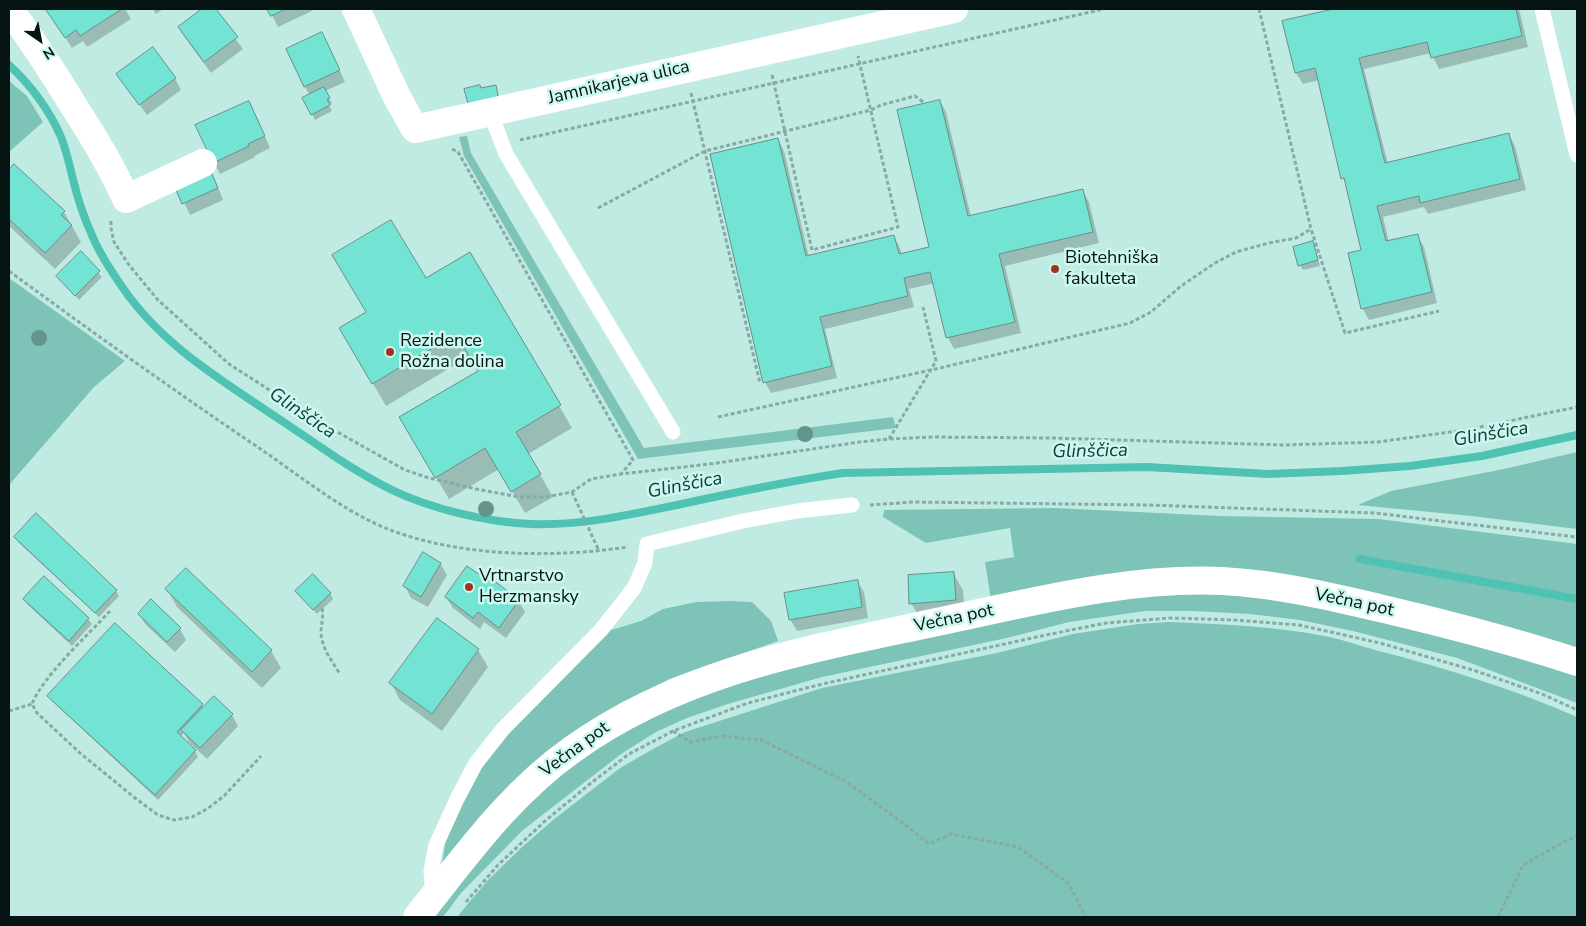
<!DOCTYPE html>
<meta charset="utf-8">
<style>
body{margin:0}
#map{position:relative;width:1586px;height:926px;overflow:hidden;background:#c0ebe3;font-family:"Nunito Sans",sans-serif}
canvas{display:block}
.frame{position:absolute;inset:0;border:10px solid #051412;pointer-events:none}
.north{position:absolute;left:15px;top:15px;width:50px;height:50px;-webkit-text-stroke:4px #ccf8f0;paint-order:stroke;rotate:147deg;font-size:14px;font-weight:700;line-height:20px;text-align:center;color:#051412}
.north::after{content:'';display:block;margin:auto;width:18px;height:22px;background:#051412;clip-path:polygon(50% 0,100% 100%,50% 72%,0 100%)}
</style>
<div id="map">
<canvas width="1586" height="926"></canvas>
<div class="frame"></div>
<div class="north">N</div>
</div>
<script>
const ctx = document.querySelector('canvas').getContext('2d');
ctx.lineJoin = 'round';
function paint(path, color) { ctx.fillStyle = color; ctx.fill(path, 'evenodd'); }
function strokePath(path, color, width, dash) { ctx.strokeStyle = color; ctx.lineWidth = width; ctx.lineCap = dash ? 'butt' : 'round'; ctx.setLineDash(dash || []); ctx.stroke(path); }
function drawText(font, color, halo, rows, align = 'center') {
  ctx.font = font + ' "Nunito Sans",sans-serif'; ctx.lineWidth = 5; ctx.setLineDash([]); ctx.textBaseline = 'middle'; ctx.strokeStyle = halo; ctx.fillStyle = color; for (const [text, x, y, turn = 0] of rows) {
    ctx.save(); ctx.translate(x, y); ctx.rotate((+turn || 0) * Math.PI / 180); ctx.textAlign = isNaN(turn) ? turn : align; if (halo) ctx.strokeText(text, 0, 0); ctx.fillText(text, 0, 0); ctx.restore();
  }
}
paint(new Path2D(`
 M 9,81 L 27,96 L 43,122 L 9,152 Z
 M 467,136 L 471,153 L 644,448 L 893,417 L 896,428 L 638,459 L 464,156 L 459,137 Z
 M 9,278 L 125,361 L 94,387 L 9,485 Z
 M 1577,452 L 1577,529 L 1472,516 L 1358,505 L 1391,491 L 1504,469 Z
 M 1055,508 L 1220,516 L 1378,519 L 1577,544 L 1577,651 L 1281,576 L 991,600 L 985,562 L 1014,557 L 1010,528 L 926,543 L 883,517 L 884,510 Z
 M 1196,592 L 1302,602 L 1495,648 L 1577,674 L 1577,703 L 1457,658 L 1353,631 L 1300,620 L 1250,614 L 1193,611 L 1145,611 L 1069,622 L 1007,638 L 822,677 L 728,704 L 687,718 L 656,732 L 621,754 L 523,830 L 461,893 L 443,917 L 432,917 L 528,801 L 590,752 L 659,712 L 747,679 L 876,648 L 1102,601 Z
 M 732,601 L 752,602 L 771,621 L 778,641 L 669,679 L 614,710 L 442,865 L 446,838 L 468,789 L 492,749 L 594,638 L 611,630 L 641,621 L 663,609 L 696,602 Z
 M 1169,622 C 1221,624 1273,626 1324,636 C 1341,639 1358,645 1375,650 C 1445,668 1511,688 1577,717 L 1577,917 L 457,917 L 488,880 L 520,849 L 553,820 L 620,768 L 653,749 L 685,732 L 822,688 L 997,653 L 1073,634 L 1138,624 Z`), '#7ec3b8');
paint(new Path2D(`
 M 50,9 L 125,9 L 131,19 L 87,47 L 83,41 L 72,48 L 48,10 Z
 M 153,9 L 163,9 L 156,14 Z
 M 204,9 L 214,9 L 243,49 L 211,73 L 186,39 L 179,28 Z
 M 269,9 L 311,9 L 312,11 L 278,27 Z
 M 1339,9 L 1519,9 L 1528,47 L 1439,69 L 1431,53 L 1364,69 L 1388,164 L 1509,135 L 1515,146 L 1526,190 L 1428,214 L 1424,207 L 1383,217 L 1389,242 L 1417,235 L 1424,247 L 1437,303 L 1369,320 L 1363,309 L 1350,254 L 1363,251 L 1347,186 L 1343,178 L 1319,80 L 1303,84 L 1296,73 L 1284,22 Z
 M 328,45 L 345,82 L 325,91 L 332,104 L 329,105 L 332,111 L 315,120 L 304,98 L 310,96 L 305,87 Z
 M 118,74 L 175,78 L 181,90 L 147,115 Z
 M 940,101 L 946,112 L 971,217 L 1083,191 L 1089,202 L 1099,243 L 1005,266 L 1021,333 L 954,349 L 948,338 L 935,283 L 909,289 L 914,307 L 825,329 L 837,378 L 771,393 L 765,382 L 778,139 L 784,151 L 809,257 L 894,236 L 900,248 L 902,255 L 931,248 Z
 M 255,114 L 270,148 L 254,156 L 255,157 L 220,174 L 214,162 Z
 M 14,166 L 64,212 L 81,242 L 55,269 L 9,226 L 9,172 Z
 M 215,180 L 223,200 L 190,215 L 175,183 Z
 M 1313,243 L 1320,266 L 1303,270 L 1300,265 Z
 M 81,253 L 102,277 L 79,300 L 58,276 Z
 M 470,254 L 572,428 L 528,454 L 553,497 L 525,513 L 499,469 L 449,499 L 401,418 L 479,371 L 470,356 L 386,406 L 341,328 Z
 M 15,537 L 116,591 L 119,596 L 99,617 L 18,542 Z
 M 440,563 L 447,575 L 428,607 L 411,598 L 405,586 Z
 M 186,570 L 271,651 L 281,668 L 262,688 L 177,607 L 167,589 Z
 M 953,573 L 963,590 L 965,617 L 921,620 L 911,603 Z
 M 44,578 L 88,619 L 92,624 L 72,646 L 27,604 L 24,599 Z
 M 857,581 L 864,592 L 868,618 L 797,631 L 790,619 Z
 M 297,592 L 330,593 L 333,599 L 317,614 Z
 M 446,597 L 518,600 L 525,612 L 506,638 L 484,622 L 480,629 L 453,608 Z
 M 139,614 L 180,629 L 186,640 L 175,652 L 146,625 Z
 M 478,650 L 488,667 L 442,731 L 400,700 L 391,683 Z
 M 49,696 L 202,705 L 204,708 L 232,715 L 238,726 L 207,759 L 189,742 L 184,733 L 180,737 L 195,751 L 198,757 L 158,800 L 52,701 Z`), '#0003');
strokePath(new Path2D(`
 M 9,65 C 30,84 50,111 61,137 C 67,152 70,168 74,183 C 78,200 84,217 91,233 C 99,253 111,271 123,288 C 162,345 220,379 276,417 C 314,442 351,470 392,490 C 431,509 487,522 530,524 C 580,526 629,515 677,505 C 732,493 788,481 843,473 L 1147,467 L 1268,474 L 1342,471 L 1410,466 L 1482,456 L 1577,435
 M 1360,559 L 1577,599`), '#4ec2b3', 8);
const building = new Path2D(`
 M 48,9 L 122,9 L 80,36 L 76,30 L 65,38 L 46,10 Z
 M 202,9 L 216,9 L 238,37 L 204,62 L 178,27 Z
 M 267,9 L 286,9 L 271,16 Z
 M 1334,9 L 1516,9 L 1522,36 L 1431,58 L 1427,42 L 1359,58 L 1385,163 L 1509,133 L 1520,179 L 1420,203 L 1419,196 L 1377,206 L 1386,241 L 1418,234 L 1432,292 L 1361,309 L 1348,253 L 1361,250 L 1344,178 L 1341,179 L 1315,68 L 1295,73 L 1282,21 Z
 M 322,32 L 340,70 L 304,87 L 286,49 Z
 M 153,47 L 176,78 L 139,105 L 116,74 Z
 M 480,85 L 481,88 L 496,85 L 499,101 L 468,104 L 464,89 Z
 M 324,87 L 330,98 L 327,99 L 330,105 L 311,115 L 302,98 Z
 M 940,100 L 968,216 L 1083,189 L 1093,232 L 999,254 L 1015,322 L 946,338 L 930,272 L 904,278 L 908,296 L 820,317 L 832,366 L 763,383 L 710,154 L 778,138 L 806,256 L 894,235 L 899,254 L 929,247 L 897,110 Z
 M 249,101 L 265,136 L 248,144 L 249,146 L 213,163 L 195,125 Z
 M 14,164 L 65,211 L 61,215 L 72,225 L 45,253 L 9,219 L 9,170 Z
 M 209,167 L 218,188 L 182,204 L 173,183 Z
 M 391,220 L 426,278 L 470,252 L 561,405 L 516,432 L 541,474 L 511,492 L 485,448 L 435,478 L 399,417 L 478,371 L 456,334 L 372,384 L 339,328 L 366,312 L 332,255 Z
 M 1313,241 L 1318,260 L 1298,266 L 1293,247 Z
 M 81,251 L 100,271 L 75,296 L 56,276 Z
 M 36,513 L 117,590 L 95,613 L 14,537 Z
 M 423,552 L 441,563 L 421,597 L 403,586 Z
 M 467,566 L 490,582 L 492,579 L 519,600 L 499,628 L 478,612 L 473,618 L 445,597 Z
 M 186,568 L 272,650 L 252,672 L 165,589 Z
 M 954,572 L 956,600 L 909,604 L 908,575 Z
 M 313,574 L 331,593 L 313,610 L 295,591 Z
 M 44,576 L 89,618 L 69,641 L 23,599 Z
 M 858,580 L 862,607 L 789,620 L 784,593 Z
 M 151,599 L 181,628 L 167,642 L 138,614 Z
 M 437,618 L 479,649 L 432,714 L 389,683 Z
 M 115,623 L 203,704 L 177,732 L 196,750 L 155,795 L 47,696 Z
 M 214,696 L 233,714 L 200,748 L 181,730 Z`);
paint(building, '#73e3d4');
strokePath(building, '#678f89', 1);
strokePath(new Path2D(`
 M 1259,9 L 1311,229 L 1345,333 L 1439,311
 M 772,75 L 812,250 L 898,227 L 858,56
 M 691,93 L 760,383
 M 520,140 L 1104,9
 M 452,149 L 458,152 L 633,460 L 622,473
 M 598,208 L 705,151 L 871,110 L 881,105 L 915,96 L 923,102
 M 111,221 L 111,228 L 114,242 L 129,265 L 158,300 L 229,364 L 316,420 L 405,470 L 429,478 L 476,489 L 519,497 L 546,497 L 572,492 L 591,479 L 621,474 L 710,464 L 860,442 L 889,439 L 932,437 L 1052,438 L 1283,445 L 1378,442 L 1465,430 L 1577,407
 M 9,271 C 92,332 176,392 262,450 C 303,478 345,513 393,531 C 464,557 554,558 628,547
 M 718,417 L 931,370 L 1130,323 L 1151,312 L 1181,286 L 1215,263 L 1236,252 L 1269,243 L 1296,238 L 1311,229
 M 889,439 L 936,361 L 923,307
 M 572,492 L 599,551
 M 870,505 L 914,502 L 1149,505 L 1374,513 L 1577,537
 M 322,608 C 324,617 321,624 321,633 C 322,649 332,661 340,674
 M 110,611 C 88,635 43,676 32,704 L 37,713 L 80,753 L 135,798 L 158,815 L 174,820 L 192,817 L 207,809 L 224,796 L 261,756
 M 9,711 L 32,704
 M 673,731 L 690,742 L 722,736 L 761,740 L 845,781 L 903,823 L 929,844 L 951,834 L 1018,847 L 1068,883 L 1086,917
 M 466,902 L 498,865 L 545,821 L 591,783 L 629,754 L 673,731 L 748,703 L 818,685 L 1041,636 L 1106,623 L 1170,618 L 1235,620 L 1299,625 L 1380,643 L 1476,671 L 1542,694 L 1577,710
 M 1498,917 L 1523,865 L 1558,845 L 1577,836`), '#87aaa4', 3, [4, 2.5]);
strokePath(new Path2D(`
 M 1542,9 L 1577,155
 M 490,112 L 506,154 L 673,432
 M 433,896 L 431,871 L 436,845 L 457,799 L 476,763 L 503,729 L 601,630 L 634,588 L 645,563 L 647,544 L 743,521 L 797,511 L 852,505`), '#fff', 15);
strokePath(new Path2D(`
 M 9,9 C 33,41 54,74 75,108 C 94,138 112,167 126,199 L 203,163
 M 356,9 L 397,97 L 415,129 L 954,9`), '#fff', 28);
strokePath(new Path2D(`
 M 417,917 C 465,857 509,794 573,749 C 686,668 818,648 951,619 C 1040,600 1131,577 1222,581 C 1280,584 1337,598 1392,611 C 1455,626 1516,642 1577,662`), '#fff', 28);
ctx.fillStyle = '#65948d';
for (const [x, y] of [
 [39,338],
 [805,434],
 [486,509]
]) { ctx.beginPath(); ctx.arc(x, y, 8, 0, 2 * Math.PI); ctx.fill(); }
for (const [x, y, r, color] of [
 [1055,269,5,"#9c331d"],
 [390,352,5,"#9c331d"],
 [469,587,5,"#9c331d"]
]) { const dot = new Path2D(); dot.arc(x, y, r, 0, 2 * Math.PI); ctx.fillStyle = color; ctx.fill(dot); strokePath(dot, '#ccf8f0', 2); }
drawText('18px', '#051412', '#ccf8f0', [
 ["Jamnikarjeva ulica",619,83,-13],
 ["Večna pot",1354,603,12],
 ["Večna pot",954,619,-12],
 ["Večna pot",575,750,-36]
]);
drawText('18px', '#051412', '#ccf8f0', [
 ["Biotehniška",1065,259],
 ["fakulteta",1065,280],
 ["Rezidence",400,342],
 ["Rožna dolina",400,363],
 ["Vrtnarstvo",479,577],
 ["Herzmansky",479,598]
], 'left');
drawText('italic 19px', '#0c413b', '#ccf8f0', [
 ["Glinščica",302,414,34],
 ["Glinščica",1491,435,-10],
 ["Glinščica",1090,452,-1],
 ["Glinščica",685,486,-11]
]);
</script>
